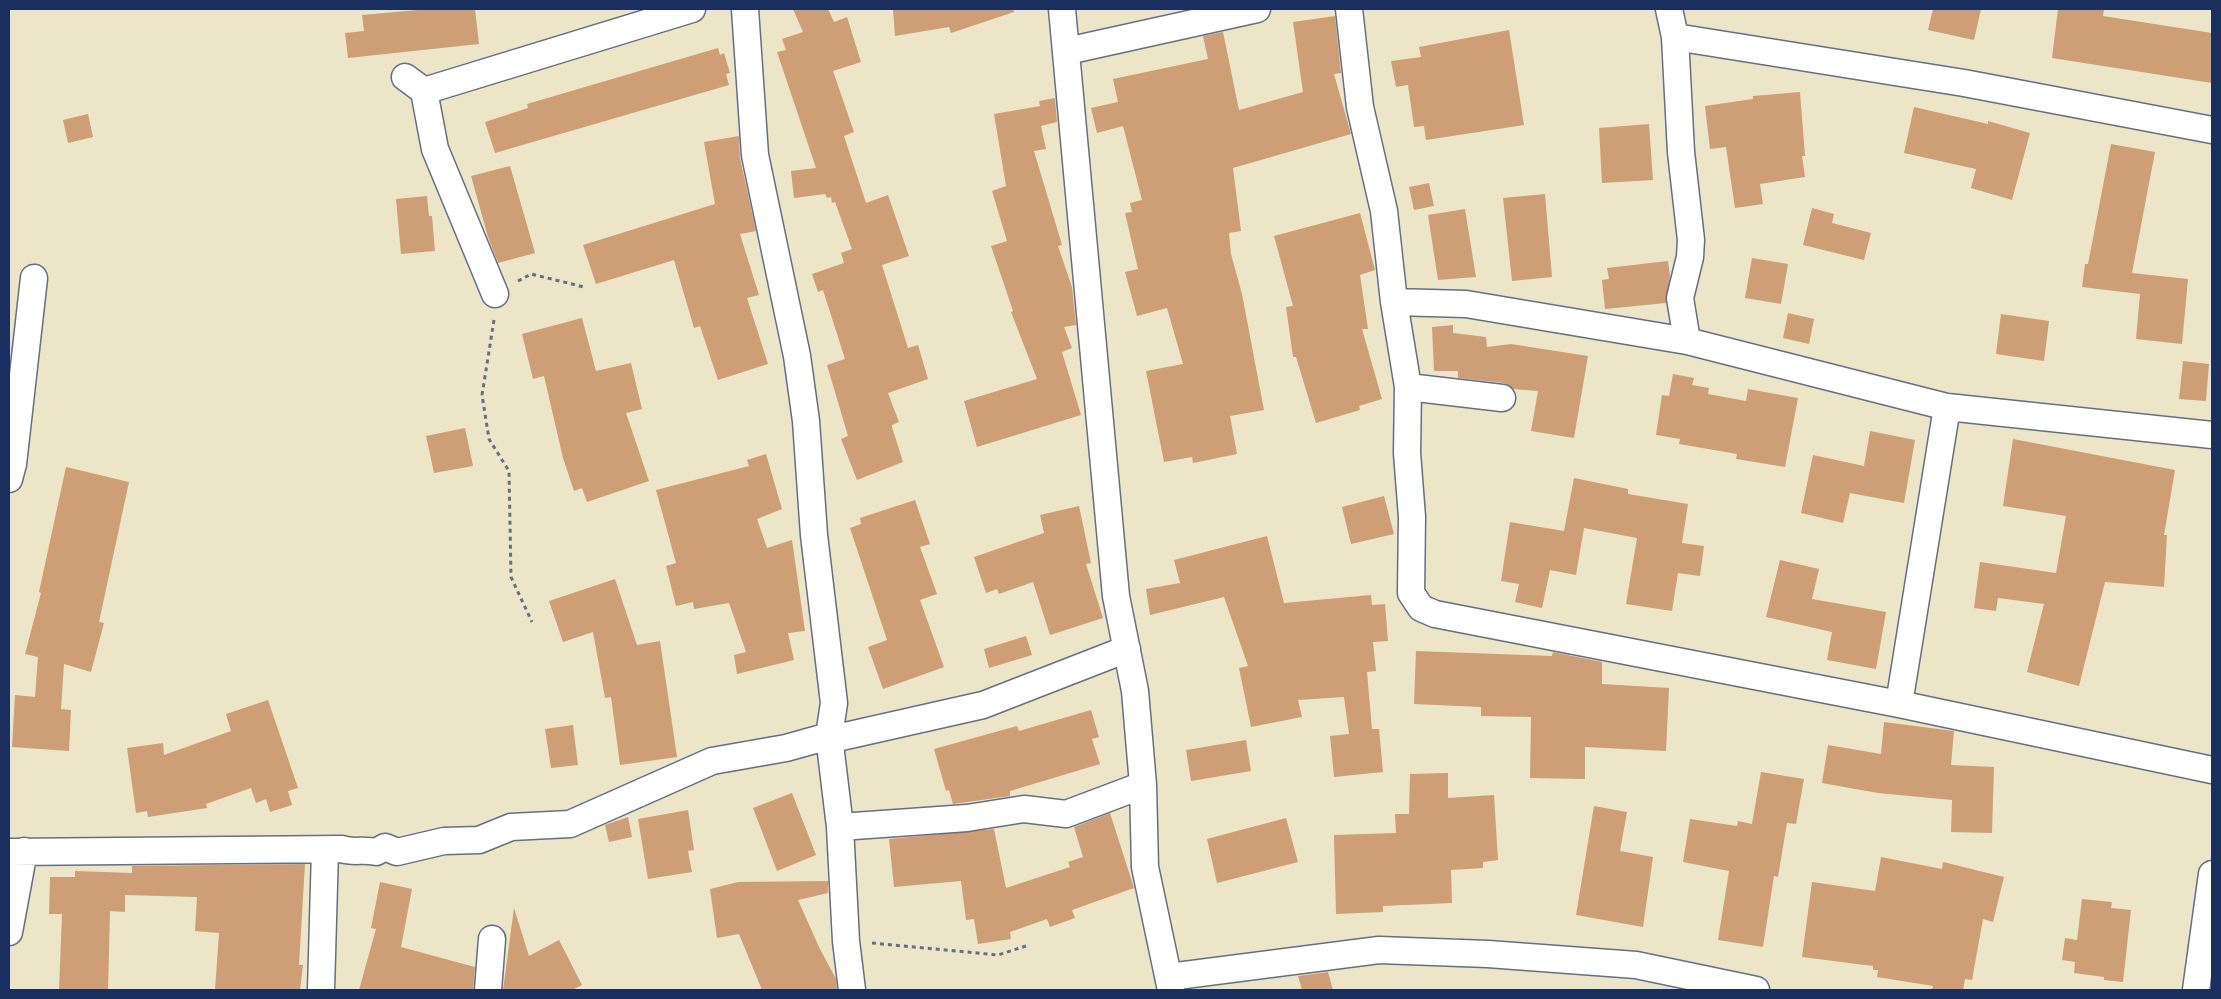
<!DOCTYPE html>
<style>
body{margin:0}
#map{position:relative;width:2221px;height:999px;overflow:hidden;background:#ede5c7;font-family:"Architects Daughter",sans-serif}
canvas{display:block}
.frame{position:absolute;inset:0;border:10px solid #1b2f5e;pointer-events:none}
</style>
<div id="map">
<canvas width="2221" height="999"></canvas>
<div class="frame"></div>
</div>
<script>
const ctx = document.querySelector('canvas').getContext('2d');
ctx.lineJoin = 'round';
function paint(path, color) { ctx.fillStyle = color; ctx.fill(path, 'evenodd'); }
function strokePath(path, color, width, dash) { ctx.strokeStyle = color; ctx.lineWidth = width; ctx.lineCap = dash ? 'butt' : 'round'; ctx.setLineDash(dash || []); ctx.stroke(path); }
paint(new Path2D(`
 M 428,9 L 475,9 L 479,44 L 348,58 L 345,33 L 364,31 L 362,15 Z
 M 793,9 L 828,9 L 834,22 L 847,17 L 861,62 L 833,71 L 854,132 L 844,136 L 866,203 L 888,195 L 909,256 L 882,265 L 908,348 L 918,345 L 928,379 L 888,393 L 899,422 L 892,425 L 892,427 L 903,462 L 857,480 L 841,439 L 848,436 L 827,365 L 845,359 L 823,290 L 818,292 L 812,274 L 844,263 L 841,253 L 852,249 L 835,202 L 832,203 L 831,197 L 827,198 L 825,194 L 794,198 L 791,171 L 816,168 L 777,52 L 786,50 L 782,39 L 803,32 Z
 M 893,9 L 1013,9 L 1014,12 L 951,33 L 949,27 L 895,36 Z
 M 1933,9 L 1981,9 L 1974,40 L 1928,30 Z
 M 2058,9 L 2104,9 L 2103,16 L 2212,33 L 2212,83 L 2052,58 Z
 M 1335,16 L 1341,73 L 1334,74 L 1351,134 L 1233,168 L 1241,231 L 1229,233 L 1231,254 L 1242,294 L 1264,410 L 1230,416 L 1237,454 L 1193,463 L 1192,457 L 1164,462 L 1146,371 L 1183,364 L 1167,308 L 1137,316 L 1125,272 L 1138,269 L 1125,213 L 1132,212 L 1130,203 L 1142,200 L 1123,126 L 1097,133 L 1091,108 L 1118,102 L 1113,79 L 1208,59 L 1203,36 L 1223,32 L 1239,110 L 1303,92 L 1293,22 Z
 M 1509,30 L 1524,125 L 1426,140 L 1424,126 L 1414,127 L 1408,85 L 1396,87 L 1391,61 L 1421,57 L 1419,47 Z
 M 718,48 L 720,55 L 724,53 L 730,73 L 726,74 L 729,85 L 495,153 L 485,122 L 528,108 L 527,104 Z
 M 1800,92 L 1805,156 L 1802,156 L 1805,177 L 1760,184 L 1763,204 L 1735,208 L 1726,147 L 1710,149 L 1705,106 L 1753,99 L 1753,96 Z
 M 1055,98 L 1057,122 L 1041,126 L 1046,149 L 1034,151 L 1062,245 L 1058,246 L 1072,287 L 1076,325 L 1064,327 L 1072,348 L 1062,352 L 1081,415 L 977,447 L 964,401 L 1037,379 L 1011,312 L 1013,311 L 991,246 L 1007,241 L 992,191 L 1006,186 L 994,114 L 1040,106 L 1039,101 Z
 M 1914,107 L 1988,124 L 1988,121 L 2030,133 L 2012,200 L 1971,188 L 1976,169 L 1904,153 Z
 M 88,114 L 93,137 L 68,143 L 63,120 Z
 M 1649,124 L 1653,180 L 1602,183 L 1599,128 Z
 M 739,136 L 740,158 L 756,231 L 740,234 L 759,295 L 747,298 L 768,364 L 718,380 L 700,326 L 694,328 L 674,260 L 596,284 L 583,245 L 715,204 L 704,142 Z
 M 2111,144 L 2155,152 L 2132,273 L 2188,279 L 2182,344 L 2136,339 L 2140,294 L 2082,287 L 2085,264 L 2088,264 Z
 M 510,166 L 535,253 L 498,263 L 488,237 L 471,176 Z
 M 1429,183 L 1434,206 L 1414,210 L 1409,187 Z
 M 1545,194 L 1552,277 L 1512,281 L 1503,198 Z
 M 427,196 L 429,216 L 432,216 L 435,251 L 401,254 L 396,199 Z
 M 1812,208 L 1834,214 L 1832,223 L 1871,233 L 1864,260 L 1803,245 Z
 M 1465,209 L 1476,277 L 1438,280 L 1428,215 Z
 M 1360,213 L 1375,270 L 1360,275 L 1368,329 L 1362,329 L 1382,399 L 1359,406 L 1360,410 L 1316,423 L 1296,357 L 1293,357 L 1286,307 L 1293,306 L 1274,236 Z
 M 1752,258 L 1788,264 L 1781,304 L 1745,298 Z
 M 1668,261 L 1670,276 L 1666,303 L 1605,309 L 1602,280 L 1609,279 L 1607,268 Z
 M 1788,313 L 1814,319 L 1809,344 L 1783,338 Z
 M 2001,314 L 2049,321 L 2044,361 L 1996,354 Z
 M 582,318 L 596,371 L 631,363 L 642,409 L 626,413 L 649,481 L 587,502 L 582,488 L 574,491 L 563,458 L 544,376 L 533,379 L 522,334 Z
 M 1453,325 L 1453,333 L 1486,337 L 1487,347 L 1511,344 L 1588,356 L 1574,438 L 1531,431 L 1538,391 L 1513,389 L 1504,383 L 1458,378 L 1458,371 L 1434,371 L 1432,327 Z
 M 2183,361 L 2209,364 L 2206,401 L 2179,399 Z
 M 1673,374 L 1694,378 L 1692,385 L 1709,388 L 1708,394 L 1746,401 L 1748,389 L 1798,398 L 1785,467 L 1736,459 L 1737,454 L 1679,444 L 1680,439 L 1656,435 L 1662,395 L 1669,396 Z
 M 465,428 L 473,466 L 434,473 L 426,436 Z
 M 1870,431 L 1915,440 L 1904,503 L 1850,493 L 1843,523 L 1801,513 L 1813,455 L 1864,466 Z
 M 2013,439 L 2175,470 L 2164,535 L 2167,535 L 2164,587 L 2105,582 L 2079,686 L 2027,672 L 2044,604 L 1998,598 L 1996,611 L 1974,608 L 1980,562 L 2056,573 L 2066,516 L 2003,506 Z
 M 766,454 L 782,509 L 757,519 L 767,548 L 792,540 L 805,631 L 788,633 L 794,660 L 737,674 L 734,655 L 746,652 L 729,603 L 694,609 L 693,602 L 676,606 L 666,566 L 676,563 L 656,490 L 749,466 L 747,460 Z
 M 66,467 L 129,482 L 99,622 L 104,623 L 91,672 L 64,664 L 61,709 L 71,710 L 69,751 L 12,747 L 15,695 L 35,697 L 38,657 L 25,654 L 41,593 L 39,592 Z
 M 1574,478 L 1628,489 L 1628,494 L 1688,504 L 1682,543 L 1704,546 L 1700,576 L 1678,573 L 1672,611 L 1626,604 L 1637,538 L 1584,528 L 1576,575 L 1550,570 L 1542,608 L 1515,602 L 1519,584 L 1501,581 L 1510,522 L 1564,531 Z
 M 1384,496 L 1394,534 L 1351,544 L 1342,507 Z
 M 915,500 L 930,544 L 920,547 L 937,594 L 920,600 L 944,667 L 883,689 L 868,647 L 887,640 L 850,528 L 861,524 L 860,518 Z
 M 1079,506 L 1091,563 L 1086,564 L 1103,618 L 1050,635 L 1033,582 L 999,594 L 997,589 L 986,593 L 974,557 L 1044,533 L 1040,515 Z
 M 1267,536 L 1284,603 L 1371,595 L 1372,605 L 1385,604 L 1388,641 L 1373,642 L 1376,671 L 1367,672 L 1372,729 L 1379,729 L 1383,772 L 1334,777 L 1330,736 L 1349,734 L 1344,697 L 1298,700 L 1302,717 L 1251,727 L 1239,668 L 1248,666 L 1224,597 L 1150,615 L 1146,589 L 1180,583 L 1174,560 Z
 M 1780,560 L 1819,569 L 1812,599 L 1886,612 L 1876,669 L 1827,660 L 1832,632 L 1766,617 Z
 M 615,579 L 637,645 L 660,641 L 677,757 L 620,765 L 611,697 L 605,698 L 593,632 L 563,642 L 549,601 Z
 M 1026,636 L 1032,655 L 989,668 L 984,649 Z
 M 1416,651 L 1552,656 L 1553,652 L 1602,662 L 1602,684 L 1669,688 L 1666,751 L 1585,747 L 1585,779 L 1530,778 L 1531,717 L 1481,716 L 1481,707 L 1414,704 Z
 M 268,700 L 298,788 L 288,791 L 292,805 L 270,812 L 266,799 L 256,803 L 251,788 L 206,804 L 207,808 L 148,817 L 147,811 L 136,813 L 127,748 L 163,743 L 164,755 L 231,731 L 226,714 Z
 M 1091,710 L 1099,737 L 1092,739 L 1100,764 L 1010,791 L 1010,796 L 953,804 L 949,790 L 946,791 L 934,749 L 1017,726 L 1019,731 Z
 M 1884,722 L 1954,731 L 1951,765 L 1994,767 L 1992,833 L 1951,832 L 1952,800 L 1878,793 L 1822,783 L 1828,745 L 1881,754 Z
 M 573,725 L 578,765 L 551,768 L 545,729 Z
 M 1246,740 L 1251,771 L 1191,781 L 1186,750 Z
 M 1761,772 L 1804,779 L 1796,824 L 1787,823 L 1778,877 L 1774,876 L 1763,947 L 1718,940 L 1729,871 L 1683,862 L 1690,819 L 1737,826 L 1738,821 L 1752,824 Z
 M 1448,773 L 1448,798 L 1494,795 L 1498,860 L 1483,862 L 1483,868 L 1451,870 L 1452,903 L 1383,906 L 1383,912 L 1336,914 L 1334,835 L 1396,833 L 1395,814 L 1409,814 L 1410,774 Z
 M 792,793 L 816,855 L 777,871 L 753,808 Z
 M 1594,806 L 1627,812 L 1620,851 L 1653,857 L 1643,927 L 1576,915 Z
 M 688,810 L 694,850 L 688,851 L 692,872 L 648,879 L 638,819 Z
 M 1110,813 L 1134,888 L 1072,910 L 1075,918 L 1050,927 L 1047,919 L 1010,932 L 1011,939 L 978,944 L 974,919 L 966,920 L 961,881 L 894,887 L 889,839 L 994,829 L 1006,888 L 1070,867 L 1068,862 L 1083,857 L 1074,827 Z
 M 628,817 L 632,837 L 609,842 L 605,825 Z
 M 1286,818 L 1298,862 L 1217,883 L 1207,839 Z
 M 1881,857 L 1942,869 L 1943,862 L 2004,877 L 1993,922 L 1983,919 L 1972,980 L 1965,979 L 1963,990 L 1932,990 L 1933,986 L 1877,977 L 1878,970 L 1873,970 L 1873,966 L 1802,957 L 1812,882 L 1875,891 Z
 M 305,864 L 299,965 L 303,965 L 300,990 L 215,990 L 219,933 L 195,931 L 197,897 L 125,895 L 125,912 L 110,911 L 108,990 L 59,990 L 62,914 L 49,914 L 50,877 L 75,877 L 75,871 L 132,873 L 132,866 Z
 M 828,881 L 828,893 L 798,900 L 819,947 L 836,979 L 837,990 L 762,990 L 739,934 L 717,938 L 710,889 L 738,882 Z
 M 380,882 L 412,889 L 401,947 L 475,967 L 473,990 L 359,990 L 376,929 L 371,928 Z
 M 2082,899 L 2112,902 L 2111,908 L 2131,910 L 2123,982 L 2104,980 L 2104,977 L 2074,973 L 2075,962 L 2062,960 L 2065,938 L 2077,940 Z
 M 514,908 L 529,956 L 559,940 L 582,985 L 572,990 L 503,990 Z
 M 1328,972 L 1333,990 L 1302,990 L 1298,976 Z`), '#ce9e77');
const minor = new Path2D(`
 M 745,9 L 755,155 L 797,356 L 806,421 L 814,535 L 834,703 L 829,736 L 840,827 L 846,941 L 852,990
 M 1062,9 L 1116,596 L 1135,691 L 1143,785 L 1145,867 L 1171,990
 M 1349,9 L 1360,107 L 1384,211 L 1394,302 L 1408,387 L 1407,453 L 1412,517 L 1411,593 L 1421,608 L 1435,614 L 1899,704 L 2212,770
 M 1669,9 L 1675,37 L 1681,152 L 1691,240 L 1690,257 L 1680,298 L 1687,341
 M 1675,37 L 1964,83 L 2212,130
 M 1067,51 L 1257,9
 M 405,77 L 424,91 L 435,149 L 495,294
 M 424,91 L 692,9
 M 1394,302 L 1466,304 L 1687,341 L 1947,407 L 2212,435
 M 1408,387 L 1502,398
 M 9,479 L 13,464 L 34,278
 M 1899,704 L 1947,407
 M 840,827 L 967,818 L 1024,809 L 1066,814 L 1143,785
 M 9,852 L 342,849 C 353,853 364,849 376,852 L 385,847 L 397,852 L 444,841 L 479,840 L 511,827 L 570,824 L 712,761 L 786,748 L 829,736 L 841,737 L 983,705 L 1127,649
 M 9,932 L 24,851
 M 1169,977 L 1379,950 L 1488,954 L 1636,965 L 1756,990
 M 321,990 L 325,850
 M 488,990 L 492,939
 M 2196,990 L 2212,874`);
strokePath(minor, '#646f83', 29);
strokePath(new Path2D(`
 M 518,281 L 531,274 L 584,287
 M 494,320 L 482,395 L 489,439 L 509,471 L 511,577 L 532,622
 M 872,943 L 998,955 L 1026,946`), '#646f83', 3, [4, 4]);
strokePath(minor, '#fff', 26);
</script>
